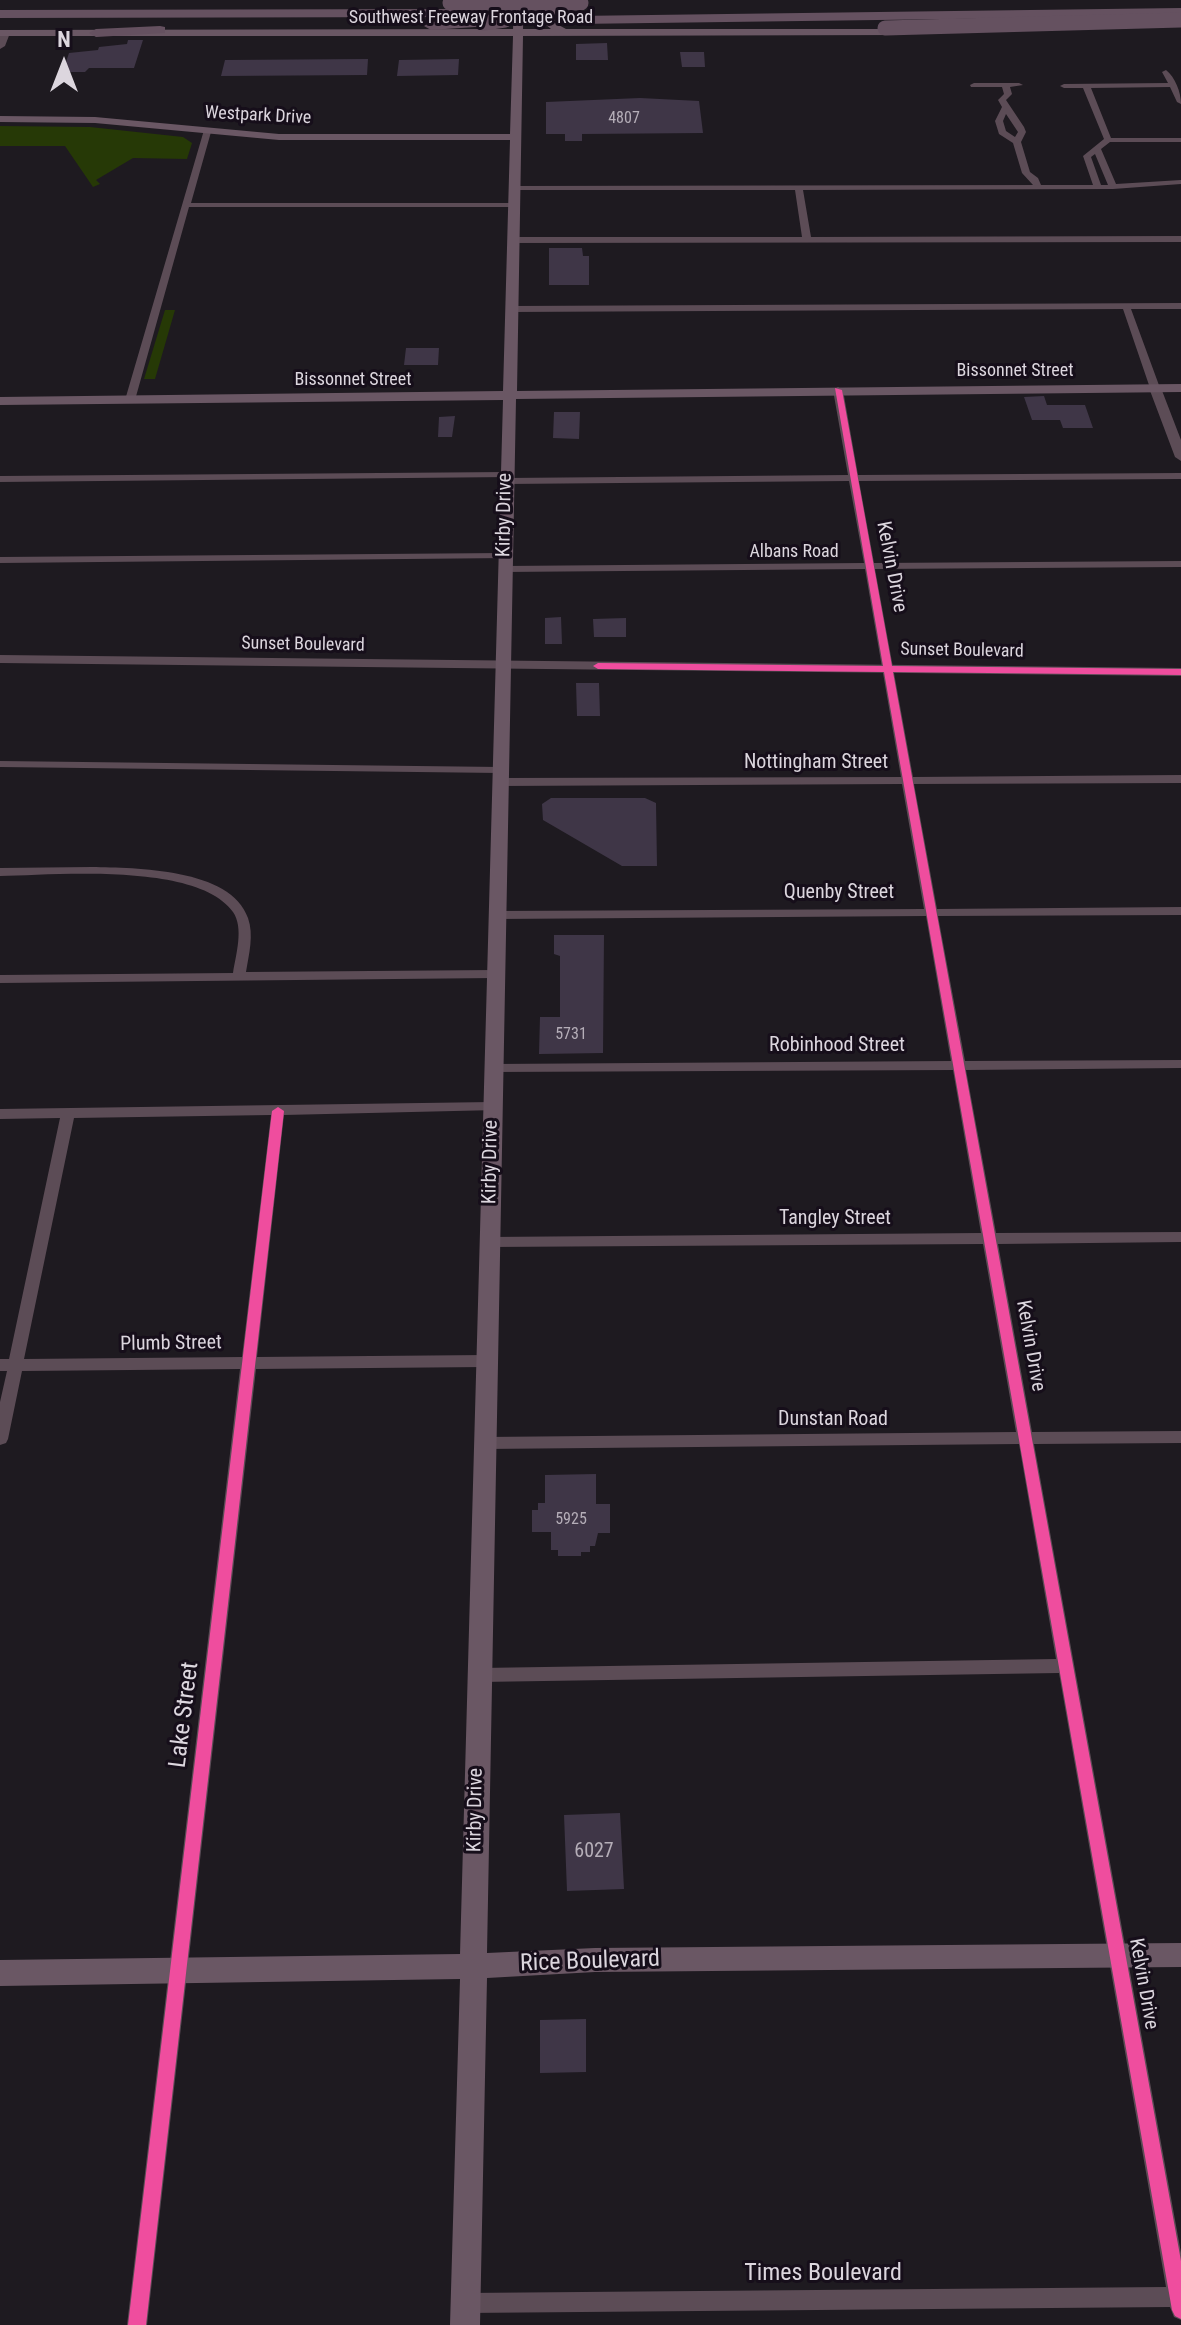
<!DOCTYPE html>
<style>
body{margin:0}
#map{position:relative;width:1181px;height:2325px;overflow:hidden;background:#1e1a20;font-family:"Roboto Condensed",sans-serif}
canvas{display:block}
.north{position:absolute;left:24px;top:24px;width:80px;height:80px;-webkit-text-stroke:6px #160e1a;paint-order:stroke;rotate:0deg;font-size:22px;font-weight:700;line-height:32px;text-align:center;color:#dcd6de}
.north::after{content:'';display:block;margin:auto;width:28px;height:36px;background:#dcd6de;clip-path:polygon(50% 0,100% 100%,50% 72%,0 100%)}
</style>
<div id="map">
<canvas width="1181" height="2325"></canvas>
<div class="north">N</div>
</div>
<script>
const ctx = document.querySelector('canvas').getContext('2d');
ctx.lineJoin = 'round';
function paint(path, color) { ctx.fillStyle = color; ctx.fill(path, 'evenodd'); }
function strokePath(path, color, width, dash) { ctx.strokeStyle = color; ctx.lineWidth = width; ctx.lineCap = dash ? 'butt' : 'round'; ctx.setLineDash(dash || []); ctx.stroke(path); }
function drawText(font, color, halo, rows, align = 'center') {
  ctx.font = font + ' "Roboto Condensed",sans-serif'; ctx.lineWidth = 6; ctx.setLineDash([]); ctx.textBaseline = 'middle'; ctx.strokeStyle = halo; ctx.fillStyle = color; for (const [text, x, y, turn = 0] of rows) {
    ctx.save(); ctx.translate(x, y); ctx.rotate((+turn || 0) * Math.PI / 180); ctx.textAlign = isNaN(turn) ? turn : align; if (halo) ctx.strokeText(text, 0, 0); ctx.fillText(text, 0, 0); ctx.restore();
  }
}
paint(new Path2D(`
 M 0,126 L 90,127 L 183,137 L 192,143 L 187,159 L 133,158 L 96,180 L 100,184 L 93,187 L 65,146 L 0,146 Z
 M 165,310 L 175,310 L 155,379 L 144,379 Z`), '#263906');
paint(new Path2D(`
 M 128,40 L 143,40 L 134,68 L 89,68 L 85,72 L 66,72 L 68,68 L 64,68 L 69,53 L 98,50 L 99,47 L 127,44 Z
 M 607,43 L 608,60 L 576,60 L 576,44 Z
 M 680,52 L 704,52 L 705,67 L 682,67 Z
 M 368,59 L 367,75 L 221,76 L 225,60 Z
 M 459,59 L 458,75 L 397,76 L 399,60 Z
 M 640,98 L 699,101 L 703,133 L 582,134 L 582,141 L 565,141 L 565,134 L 546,134 L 546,102 Z
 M 549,248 L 582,248 L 583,256 L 589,256 L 589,285 L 549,285 Z
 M 406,348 L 439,348 L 438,365 L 404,365 Z
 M 1044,396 L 1047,405 L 1085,405 L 1093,428 L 1063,428 L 1060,420 L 1032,420 L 1024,397 Z
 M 554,412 L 580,412 L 579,439 L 553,438 Z
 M 455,416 L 452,437 L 438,437 L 439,417 Z
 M 561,617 L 562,644 L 545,644 L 545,618 Z
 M 626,618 L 626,637 L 594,637 L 593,619 Z
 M 576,683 L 599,683 L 600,716 L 577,716 Z
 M 551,798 L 645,798 L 656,803 L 657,866 L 622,866 L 543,820 L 542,804 Z
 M 554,935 L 604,935 L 603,1053 L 539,1054 L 540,1017 L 560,1017 L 560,956 L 554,954 Z
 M 596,1474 L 596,1504 L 610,1504 L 610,1533 L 598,1533 L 595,1546 L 590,1546 L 590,1552 L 581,1552 L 581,1556 L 558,1556 L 558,1550 L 551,1550 L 551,1532 L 532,1532 L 532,1510 L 538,1510 L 538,1503 L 545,1503 L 545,1475 Z
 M 620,1813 L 624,1889 L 567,1891 L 564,1815 Z
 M 586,2019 L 586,2072 L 540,2073 L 540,2020 Z`), '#3f3647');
paint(new Path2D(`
 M 1166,70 C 1175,77 1181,92 1181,104 L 1177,102 L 1170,87 L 1091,88 L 1111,138 L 1181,138 L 1181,142 L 1110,142 L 1101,149 L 1116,184 L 1181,180 L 1181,184 L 1113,189 L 803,190 L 811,237 L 1181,236 L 1181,242 L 512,243 L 508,240 L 512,237 L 802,237 L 795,190 L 511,190 L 510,188 L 514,186 L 1033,185 L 1022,173 L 1013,143 L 999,134 L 995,121 L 1002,107 L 998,100 L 1004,94 L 1002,87 L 971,87 L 970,85 L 974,83 L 1019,83 L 1023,85 L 1010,87 L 1012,94 L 1006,100 L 1024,127 L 1026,132 L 1021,142 L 1030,172 L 1038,178 L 1041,185 L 1093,185 L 1083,156 L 1104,139 L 1083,88 L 1064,88 L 1060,86 L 1064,84 L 1168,83 L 1162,72 ZM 1006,114 L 1018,132 L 1015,137 L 1006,131 L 1003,121 ZM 1095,154 L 1108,185 L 1101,185 L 1091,157 Z
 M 204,130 L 211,132 L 191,203 L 513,203 L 517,205 L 513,207 L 189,207 L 135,400 L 127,402 L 125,400 Z
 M 1181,303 L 1181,309 L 1131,309 L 1160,388 L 1155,391 L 1150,388 L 1123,309 L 511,312 L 507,309 L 511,306 Z
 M 838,387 L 843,390 L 858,475 L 1181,473 L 1181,479 L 859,481 L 874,563 L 1181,561 L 1181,567 L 875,569 L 913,777 L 1181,775 L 1181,783 L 914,784 L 937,909 L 1181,907 L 1181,915 L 938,916 L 965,1061 L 1181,1060 L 1181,1068 L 966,1070 L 996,1233 L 1181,1232 L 1181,1242 L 998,1244 L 1032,1432 L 1181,1431 L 1181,1443 L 1034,1444 L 1181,2253 L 1181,2320 L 1174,2317 L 1170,2307 L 465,2313 L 458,2310 L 455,2303 L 458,2296 L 465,2293 L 1166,2287 L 1059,1673 L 480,1682 L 474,1680 L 471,1675 L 474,1670 L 480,1668 L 1056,1659 L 1019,1444 L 485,1449 L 479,1447 L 477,1443 L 479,1439 L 485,1437 L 1016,1432 L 983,1244 L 489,1247 L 482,1242 L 489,1237 L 981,1233 L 953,1070 L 493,1072 L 486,1068 L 493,1064 L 951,1061 L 926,916 L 496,919 L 490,915 L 496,911 L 924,909 L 902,784 L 499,786 L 493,782 L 499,778 L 901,777 L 865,569 L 504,572 L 499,569 L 504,566 L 864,563 L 849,481 L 506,484 L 501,481 L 506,478 L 848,475 L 833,390 Z
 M 506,472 L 510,473 L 510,477 L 0,482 L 0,476 Z
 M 504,553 L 508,554 L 508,558 L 0,563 L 0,557 Z
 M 0,761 L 500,767 L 506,770 L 500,773 L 0,767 Z
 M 92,867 C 135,868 231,868 248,918 C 254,935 249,954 246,972 L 495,970 L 501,974 L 495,978 L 0,983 L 0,975 L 233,973 C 236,954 244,928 233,912 C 198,862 55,875 0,876 L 0,868 Z
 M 492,1102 L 497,1104 L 499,1107 L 497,1110 L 284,1115 L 257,1357 L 486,1355 L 491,1357 L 494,1361 L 491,1365 L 486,1367 L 256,1369 L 147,2325 L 127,2325 L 240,1369 L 22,1371 L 8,1439 L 6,1443 L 0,1445 L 0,1402 L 7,1371 L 0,1371 L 0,1359 L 9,1359 L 60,1118 L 0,1119 L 0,1109 ZM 271,1115 L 242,1357 L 24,1359 L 74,1118 Z`), '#5c4c56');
paint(new Path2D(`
 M 5,30 L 10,33 L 5,46 L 0,49 L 0,34 Z
 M 1155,384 L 1161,388 L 1181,440 L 1181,461 L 1175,457 L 1149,388 Z
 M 0,655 L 1181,668 L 1181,676 L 0,663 Z`), '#5c4c56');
paint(new Path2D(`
 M 514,0 L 524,0 L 523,29 L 551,29 L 545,24 L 545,0 L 555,0 L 555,23 L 566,29 L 904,29 L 909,32 L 904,35 L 523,36 L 517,391 L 1181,384 L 1181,392 L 516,399 L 487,1953 L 595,1948 L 1181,1943 L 1181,1967 L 595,1972 L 487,1978 L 480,2325 L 450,2325 L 460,1979 L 0,1986 L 0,1960 L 460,1954 L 503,400 L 0,405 L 0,397 L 503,391 L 510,140 L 279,140 L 95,123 L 0,122 L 0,116 L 95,117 L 279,134 L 510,134 L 513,36 L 0,36 L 0,30 L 513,29 Z`), '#6a5764');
paint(new Path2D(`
 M 1181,8 L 1181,16 L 575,24 L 568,20 L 575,16 Z
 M 0,10 L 451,9 L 458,13 L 451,17 L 0,18 Z
 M 484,19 L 491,23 L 489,26 L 431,30 L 424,26 L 431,22 Z
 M 160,26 L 165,27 L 165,33 L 96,37 L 89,33 L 96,29 Z`), '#655160');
strokePath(new Path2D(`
 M 450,3 L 581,3
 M 484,23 L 505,20
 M 885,28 L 1181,20`), '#655160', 15);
paint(new Path2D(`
 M 835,388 L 842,390 L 892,666 L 1181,669 L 1181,675 L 893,672 L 1181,2261 L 1181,2319 L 1175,2316 L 1172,2310 L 884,672 L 598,669 L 593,666 L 598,663 L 883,666 Z
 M 278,1107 L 284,1111 L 146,2325 L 128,2325 L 272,1111 Z`), '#ef4d9e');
drawText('16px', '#b5aeb8', null, [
 ["4807",624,119],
 ["5731",571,1035],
 ["5925",571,1520]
]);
drawText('18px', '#dcd6de', '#160e1a', [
 ["Southwest Freeway Frontage Road",471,18],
 ["Westpark Drive",258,116,3],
 ["Bissonnet Street",1015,371],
 ["Bissonnet Street",353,380],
 ["Albans Road",794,552],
 ["Sunset Boulevard",303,645,1],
 ["Sunset Boulevard",962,651,1]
]);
drawText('20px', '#dcd6de', '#160e1a', [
 ["Kirby Drive",505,515,-89],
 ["Kelvin Drive",891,567,79],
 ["Nottingham Street",816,763],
 ["Quenby Street",839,893],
 ["Robinhood Street",837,1046],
 ["Kirby Drive",491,1162,-89],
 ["Tangley Street",835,1219],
 ["Plumb Street",171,1344,-1],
 ["Kelvin Drive",1030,1346,80],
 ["Dunstan Road",833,1420],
 ["Kirby Drive",476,1810,-89],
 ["Kelvin Drive",1143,1984,80]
]);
drawText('20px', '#b5aeb8', null, [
 ["6027",594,1852]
]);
drawText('24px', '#dcd6de', '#160e1a', [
 ["Lake Street",185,1715,-83],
 ["Rice Boulevard",590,1962,-2],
 ["Times Boulevard",823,2274]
]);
</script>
